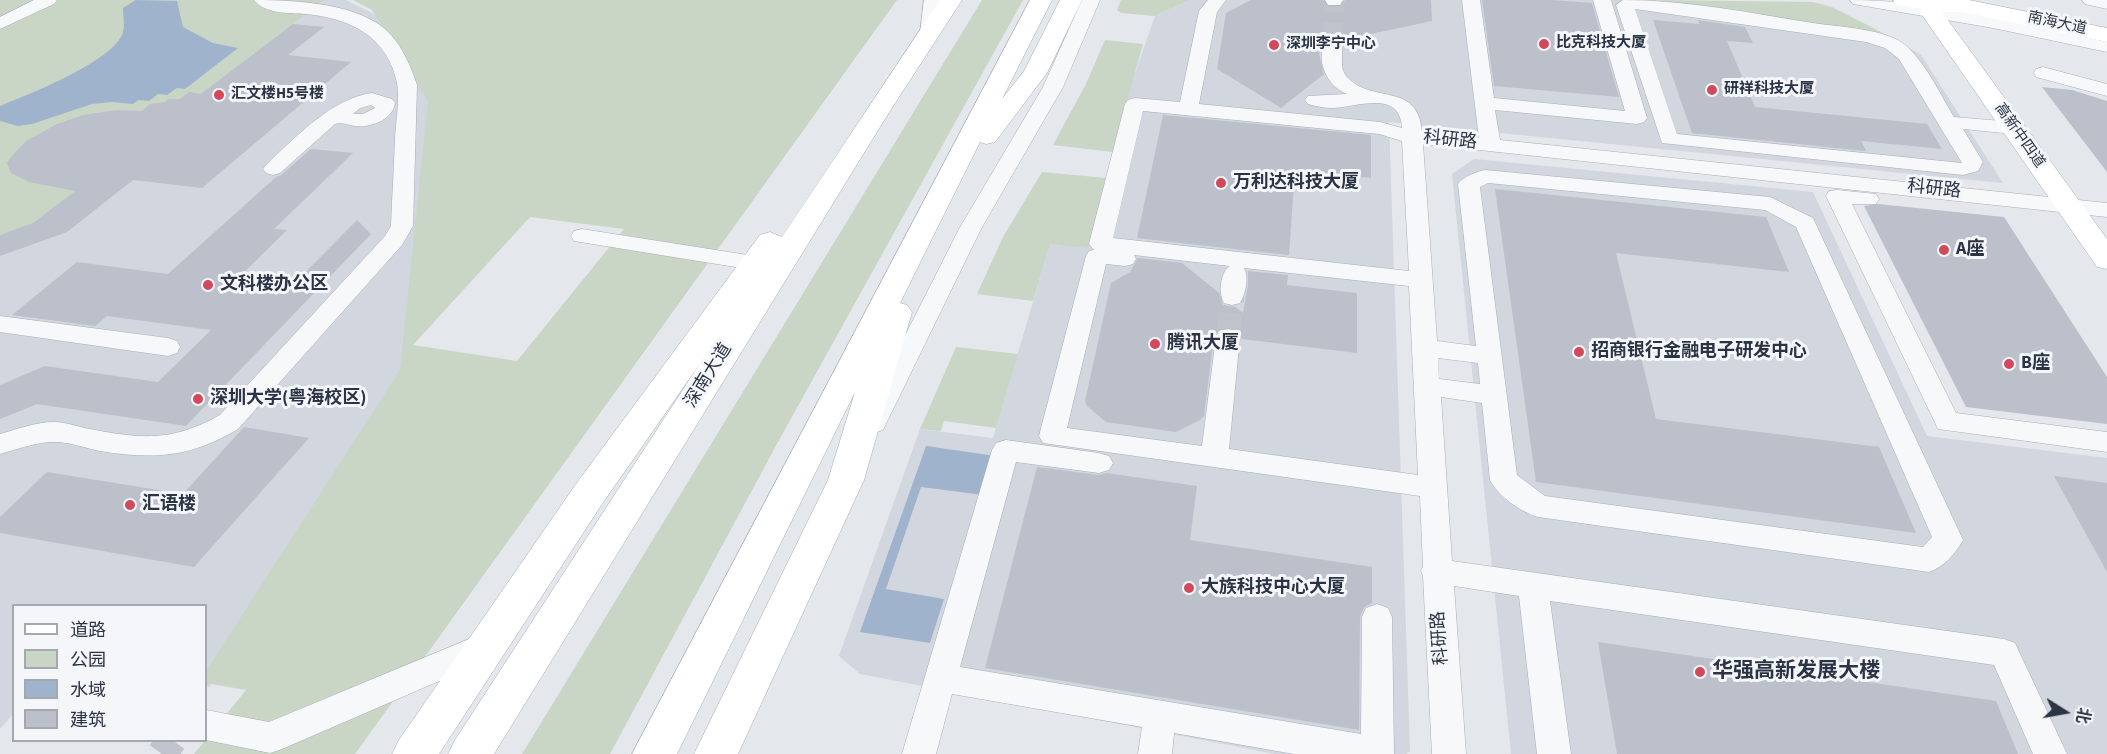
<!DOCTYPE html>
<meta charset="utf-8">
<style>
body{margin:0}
#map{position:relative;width:2107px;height:754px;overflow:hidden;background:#e4e7ec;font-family:"Source Sans 3","Noto Sans SC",sans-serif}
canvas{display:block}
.legend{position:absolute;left:12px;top:604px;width:195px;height:138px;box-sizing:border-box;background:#f4f6f9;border:2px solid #a4a8b1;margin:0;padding:8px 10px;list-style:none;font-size:18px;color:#2b3445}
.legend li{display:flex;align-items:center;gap:12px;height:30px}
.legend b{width:30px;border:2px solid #a4a8b1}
.north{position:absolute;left:2035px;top:682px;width:60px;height:60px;-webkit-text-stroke:4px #f4f6f9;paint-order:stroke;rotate:101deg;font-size:16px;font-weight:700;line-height:24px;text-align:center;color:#2b3445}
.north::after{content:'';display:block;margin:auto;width:21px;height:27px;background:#2b3445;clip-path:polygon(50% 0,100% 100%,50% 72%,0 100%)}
</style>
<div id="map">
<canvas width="2107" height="754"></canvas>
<ul class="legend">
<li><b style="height:8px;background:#fff"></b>道路</li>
<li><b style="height:16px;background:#c9d6c5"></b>公园</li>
<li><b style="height:16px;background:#9fb4cc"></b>水域</li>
<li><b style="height:16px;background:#bbc0ca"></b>建筑</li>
</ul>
<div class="north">北</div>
</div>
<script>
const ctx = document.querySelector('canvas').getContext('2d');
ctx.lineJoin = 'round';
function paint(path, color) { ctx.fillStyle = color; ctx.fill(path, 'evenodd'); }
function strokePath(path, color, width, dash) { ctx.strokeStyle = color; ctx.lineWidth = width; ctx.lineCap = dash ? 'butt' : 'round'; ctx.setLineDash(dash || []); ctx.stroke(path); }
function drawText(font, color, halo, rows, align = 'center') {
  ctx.font = font + ' "Source Sans 3","Noto Sans SC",sans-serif'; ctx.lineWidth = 6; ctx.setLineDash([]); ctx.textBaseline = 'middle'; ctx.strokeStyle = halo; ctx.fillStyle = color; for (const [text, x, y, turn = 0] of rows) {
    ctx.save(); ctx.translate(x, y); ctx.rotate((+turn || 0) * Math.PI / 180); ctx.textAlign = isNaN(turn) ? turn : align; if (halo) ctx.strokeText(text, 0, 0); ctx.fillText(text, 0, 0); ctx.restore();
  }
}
paint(new Path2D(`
 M 0,0 L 346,0 L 399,27 L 432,65 L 408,353 L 368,483 L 209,687 L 206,686 L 206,606 L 14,606 L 13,714 L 0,729 Z
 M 1656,0 L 1885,34 L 1921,55 L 2003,183 L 1389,122 L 1410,751 L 1406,754 L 1275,754 L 860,674 L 839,656 L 920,429 L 993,438 L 1050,244 L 1088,247 L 1127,96 L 1155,16 L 1189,0 Z
 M 1474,159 L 1813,192 L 1927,436 L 2107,458 L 2107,754 L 1511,754 L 1452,174 Z`), '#d2d6de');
paint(new Path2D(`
 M 0,0 L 324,0 L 33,223 L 0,235 Z
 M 353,0 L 897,0 L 355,754 L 194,754 L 246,690 L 206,683 L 206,671 L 400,370 L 428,101 L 372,10 ZM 530,217 L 624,229 L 517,361 L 413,345 Z
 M 982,0 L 1023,0 L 778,442 L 610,754 L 522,754 Z
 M 1121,0 L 1189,0 L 1155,16 L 1121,13 L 1117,10 Z
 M 1656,0 L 1813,2 L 1832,7 L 1885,34 Z
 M 1105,40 L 1143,44 L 1113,152 L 1053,145 L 1086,84 Z
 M 1042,172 L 1106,178 L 1088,248 L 1050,244 L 1033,301 L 977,294 L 1003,237 Z
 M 956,347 L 1018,354 L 996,428 L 944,421 L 941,431 L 920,429 Z`), '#c9d6c5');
paint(new Path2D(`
 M 136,0 L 177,1 L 183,27 L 213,43 L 238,48 L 185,89 L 177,88 L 167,95 L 158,94 L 149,101 L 138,100 L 133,104 L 112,102 L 92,104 L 32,124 L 18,126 L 0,121 L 0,106 C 27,95 115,61 123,32 C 125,25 123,16 123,8 Z
 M 926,446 L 996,456 L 984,495 L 921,487 L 886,589 L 944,599 L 930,643 L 860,632 Z`), '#9fb4cc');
paint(new Path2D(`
 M 1251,0 L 1323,0 L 1328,7 L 1340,7 L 1345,0 L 1431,0 L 1432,21 L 1342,40 L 1339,36 L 1327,36 L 1319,54 L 1324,74 L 1281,108 L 1217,69 L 1226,13 Z
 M 1482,0 L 1552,0 L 1592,3 L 1619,97 L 1494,86 Z
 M 1653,20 L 1699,24 L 1698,20 L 1745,27 L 1753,43 L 1727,41 L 1755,107 L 1927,124 L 1942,149 L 1861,141 L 1866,151 L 1692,133 Z
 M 293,24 L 324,27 L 288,55 L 351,62 L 202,188 L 133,180 L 67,232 L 0,256 L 0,235 L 33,223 L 75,191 L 29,182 L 11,173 L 7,163 L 10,158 L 26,141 L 57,124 L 83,115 L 117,110 L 142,111 L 150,104 L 165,102 L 168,99 L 180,99 L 189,92 L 201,94 Z
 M 2042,87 L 2072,90 L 2107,101 L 2107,172 Z
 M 1163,115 L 1371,135 L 1371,178 L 1295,170 L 1289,255 L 1137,238 Z
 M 311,149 L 353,153 L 274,229 L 287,230 L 234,282 L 289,289 L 357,220 L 371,234 L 186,426 L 37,404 L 0,419 L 0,385 L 45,366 L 158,382 L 211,330 L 107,316 L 95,326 L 12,315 L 77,262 L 168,274 L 276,177 L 281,175 Z
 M 1495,189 L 1766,217 L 1789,272 L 1616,253 L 1656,419 L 1879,447 L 1916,533 L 1536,482 Z
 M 1878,204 L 2004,217 L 2107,377 L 2107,424 L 1966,407 L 1864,206 Z
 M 1138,258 L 1182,263 L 1219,293 L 1223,305 L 1235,307 L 1243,313 L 1248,285 L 1248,271 L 1288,275 L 1287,285 L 1357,293 L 1357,353 L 1242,339 L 1237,329 L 1228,327 L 1219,329 L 1214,335 L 1204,416 L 1200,420 L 1176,432 L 1106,422 L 1087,406 L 1085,401 L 1111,283 L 1130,272 Z
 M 244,427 L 309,438 L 194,567 L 0,533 L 0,517 L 47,472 L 183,494 Z
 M 1037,467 L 1099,475 L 1106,473 L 1197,486 L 1190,540 L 1372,567 L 1372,603 L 1364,607 L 1360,617 L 1359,730 L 985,668 Z
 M 2054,476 L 2107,483 L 2107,572 Z
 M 1598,642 L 1996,701 L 2018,754 L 1617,754 Z`), '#bbc0ca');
strokePath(new Path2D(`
 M 1333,42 L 1334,1`), '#bfc3cb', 20, [20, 10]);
strokePath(new Path2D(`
 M 1228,337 L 1232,297`), '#bfc3cb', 24, [24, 12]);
strokePath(new Path2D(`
 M 162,754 L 172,740`), '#bfc3cb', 30, [30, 15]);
const minor = new Path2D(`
 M 34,0 L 57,0 L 54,4 L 0,29 L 0,17 Z
 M 254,0 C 295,0 363,3 391,35 C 404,50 411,67 417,85 L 413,226 L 402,245 L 238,429 C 191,457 154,460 100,451 C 85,448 70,442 54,442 C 36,442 18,449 0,454 L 0,434 C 18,429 36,422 54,422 C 66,422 78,427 90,429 C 142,439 172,442 220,415 L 385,236 L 391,226 C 392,197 394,168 395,138 C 396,121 400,100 397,83 C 388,37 350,18 306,14 C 291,13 264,14 254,0 Z
 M 924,0 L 942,0 L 938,33 L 935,37 L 923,37 L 920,33 Z
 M 1082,0 L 1100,0 L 1063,87 L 981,229 L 883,430 L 874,433 L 865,430 L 861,423 L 959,229 L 1043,87 Z
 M 1208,0 L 1226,0 L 1217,12 L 1199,104 L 1380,122 L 1402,128 C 1400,88 1355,108 1332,108 C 1324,108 1316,106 1308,104 L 1305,100 L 1308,96 L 1347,94 C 1326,86 1314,58 1327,38 L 1339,38 C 1347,50 1336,66 1348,78 C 1372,104 1418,81 1422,132 L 1479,138 L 1462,0 L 1480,0 L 1494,98 L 1625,111 L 1593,0 L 1611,0 L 1647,118 L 1644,122 L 1637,124 L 1495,110 L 1500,140 L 2107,203 L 2107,217 L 1423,144 L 1437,341 L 1476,346 L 1458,184 C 1464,176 1476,172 1485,170 L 1770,197 L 1813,218 L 1963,540 C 1955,554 1944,567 1929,572 L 1538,517 C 1521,512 1498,496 1490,480 L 1482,403 L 1441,397 L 1452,561 L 2004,639 L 2015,643 L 2067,754 L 2033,754 L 1994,665 L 1550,601 L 1571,754 L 1537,754 L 1519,596 L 1454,586 L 1466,754 L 1432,754 L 1423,576 L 1421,571 L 1423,567 L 1420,496 L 1043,443 L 1039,436 L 1086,256 L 1089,251 L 1094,250 L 1089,244 L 1125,104 L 1128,100 L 1135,98 L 1180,102 L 1199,11 ZM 1143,111 L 1379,134 L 1402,141 L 1409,271 L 1113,238 ZM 1488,183 L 1765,210 L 1796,227 L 1932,537 L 1923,547 L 1545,496 L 1517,475 L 1480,187 ZM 1134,255 L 1230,266 C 1220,272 1218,293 1224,303 L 1232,305 L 1240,303 C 1246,294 1249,276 1244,268 L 1409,286 L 1418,475 L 1229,449 L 1240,337 L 1237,331 L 1228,329 L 1219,331 L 1216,337 L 1202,446 L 1067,428 L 1106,264 L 1125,266 L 1133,264 L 1136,259 ZM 1438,358 L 1478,363 L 1480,384 L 1439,379 Z
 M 1325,0 L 1343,0 L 1340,5 L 1328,5 Z
 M 1623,0 C 1687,0 1750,13 1813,23 C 1840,27 1873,28 1898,40 C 1921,53 1940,94 1954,117 L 2014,122 L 2021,124 L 2024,128 L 2021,132 L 2014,134 L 1963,129 L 1983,162 L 1978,171 L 1963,175 L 1662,143 L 1616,5 ZM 1635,9 L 1866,42 L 1885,48 L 1899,59 L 1962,163 L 1677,134 Z
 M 1850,0 C 1936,0 2023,24 2107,42 L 2107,52 L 1993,28 L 1859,5 L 1853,4 Z
 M 2082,0 L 2107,0 L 2107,9 L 2085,4 Z
 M 2043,67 L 2107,84 L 2107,96 L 2036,77 L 2034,73 L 2036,69 Z
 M 372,93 L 392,99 L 395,103 C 393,120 370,128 355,126 C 347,125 342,121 335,124 L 280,173 L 273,175 L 266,173 L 263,169 L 266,165 C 295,138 332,98 372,93 ZM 371,105 L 375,108 L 363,114 L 353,114 L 360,108 Z
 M 1837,190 L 1876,194 L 1879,199 L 1876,204 L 1852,204 L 1956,413 L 2107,432 L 2107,452 L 1938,429 L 1826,196 L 1829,191 Z
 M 582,229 L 754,256 L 762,258 L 766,263 L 762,268 L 754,270 L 574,241 L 571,236 L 574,231 Z
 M 0,316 L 168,338 L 177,341 L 180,347 L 177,353 L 168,356 L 0,332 Z
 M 1006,440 L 1099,453 L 1109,456 L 1113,463 L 1109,470 L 1099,473 L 1016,462 L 960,667 L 1361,734 L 1362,617 L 1366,608 L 1377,604 L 1388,608 L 1392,617 L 1394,754 L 1294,754 L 1174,733 L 1172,754 L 1138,754 L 1142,727 L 952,694 L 936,754 L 902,754 L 992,450 L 996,443 Z
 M 486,632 L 497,636 L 502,646 L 497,656 L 282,749 L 270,753 L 206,740 L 206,710 L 269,722 Z`);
const major = new Path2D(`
 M 940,0 L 962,0 L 888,114 L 494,754 L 448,754 L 455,740 L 701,362 L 602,504 L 439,754 L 392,754 L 399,740 L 576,484 L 760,235 L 770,232 L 782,237 Z
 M 1030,0 L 1052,0 L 1002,99 L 1024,71 L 1060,0 L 1082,0 L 1047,73 L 995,142 L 986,144 L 980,142 L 900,303 L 907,305 L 912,312 L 864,480 L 738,754 L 694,754 L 828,480 L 855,392 L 677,754 L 632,754 Z
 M 1893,0 L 1969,0 L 2107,28 L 2107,42 L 1962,12 L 1942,12 L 2107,239 L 2107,269 L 2097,267 L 1920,12 L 1922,9 L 1896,5 Z`);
strokePath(minor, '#a9aeb7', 1);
strokePath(major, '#a3abb8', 1);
paint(minor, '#f7f8fa');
paint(major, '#fff');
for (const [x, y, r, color] of [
 [1544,44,6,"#d1495b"],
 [1274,45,6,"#d1495b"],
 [1712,90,6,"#d1495b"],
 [219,95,6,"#d1495b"],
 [1221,183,6,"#d1495b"],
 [1944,250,6,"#d1495b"],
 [208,285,6,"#d1495b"],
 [1155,344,6,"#d1495b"],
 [1579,352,6,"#d1495b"],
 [2009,364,6,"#d1495b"],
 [198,399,6,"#d1495b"],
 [130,505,6,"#d1495b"],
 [1189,588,6,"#d1495b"],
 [1700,672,6,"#d1495b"]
]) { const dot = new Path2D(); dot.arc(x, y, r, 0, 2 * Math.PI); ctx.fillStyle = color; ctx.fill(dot); strokePath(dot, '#f4f6f9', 2); }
drawText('15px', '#2b3445', '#f4f6f9', [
 ["南海大道",2057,24,12],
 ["高新中四道",2019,136,55]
]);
drawText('bold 15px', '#2b3445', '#f4f6f9', [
 ["比克科技大厦",1556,44],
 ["深圳李宁中心",1286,45],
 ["研祥科技大厦",1724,90],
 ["汇文楼H5号楼",231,95]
], 'left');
drawText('18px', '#2b3445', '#f4f6f9', [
 ["科研路",1450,141,6],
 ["科研路",1934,190,6],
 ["深南大道",709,376,-58],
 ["科研路",1441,638,-94]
]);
drawText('bold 18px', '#2b3445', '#f4f6f9', [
 ["万利达科技大厦",1233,183],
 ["A座",1956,250],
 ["文科楼办公区",220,285],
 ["腾讯大厦",1167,344],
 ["招商银行金融电子研发中心",1591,352],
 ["B座",2021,364],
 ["深圳大学(粤海校区)",210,399],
 ["汇语楼",142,505],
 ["大族科技中心大厦",1201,588]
], 'left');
drawText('bold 21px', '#2b3445', '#f4f6f9', [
 ["华强高新发展大楼",1712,672]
], 'left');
</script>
